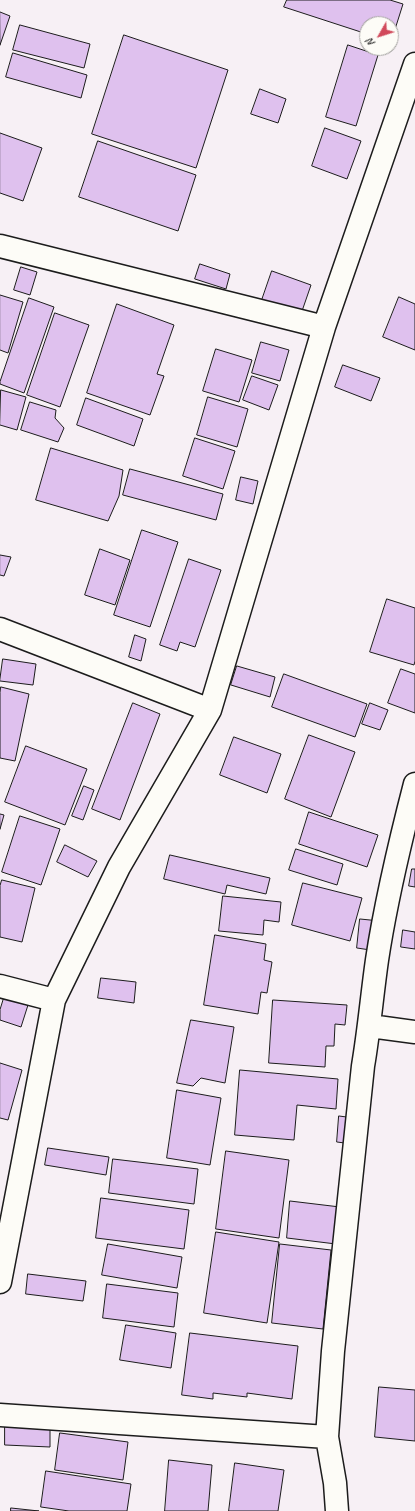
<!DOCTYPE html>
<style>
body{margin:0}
#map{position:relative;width:415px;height:1511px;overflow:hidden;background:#f7f0f5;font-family:Caveat,sans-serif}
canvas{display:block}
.north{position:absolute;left:359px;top:16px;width:40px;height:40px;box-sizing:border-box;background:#fdfcf7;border:1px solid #a3a29f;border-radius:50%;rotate:231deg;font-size:11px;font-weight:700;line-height:16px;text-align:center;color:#1c1c1c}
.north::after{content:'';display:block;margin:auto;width:14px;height:18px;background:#d1495b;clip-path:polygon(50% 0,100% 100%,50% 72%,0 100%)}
</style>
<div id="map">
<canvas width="415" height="1511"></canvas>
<div class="north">N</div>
</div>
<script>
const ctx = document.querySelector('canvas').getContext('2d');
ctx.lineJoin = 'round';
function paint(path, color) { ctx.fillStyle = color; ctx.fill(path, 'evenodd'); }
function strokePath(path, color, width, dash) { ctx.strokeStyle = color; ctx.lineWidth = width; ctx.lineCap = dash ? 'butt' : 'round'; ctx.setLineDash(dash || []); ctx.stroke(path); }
const building = new Path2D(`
 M 287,0 L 390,0 L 403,4 L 391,42 L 391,24 L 367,24 L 367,34 L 284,7 Z
 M 0,12 L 10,16 L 0,45 Z
 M 20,25 L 90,44 L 84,68 L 13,50 Z
 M 124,35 L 228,70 L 196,168 L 92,134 Z
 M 348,45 L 378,55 L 356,126 L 326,117 Z
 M 13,53 L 87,75 L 81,98 L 6,77 Z
 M 260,89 L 286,99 L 278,123 L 251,114 Z
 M 325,128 L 361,141 L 347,179 L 312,166 Z
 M 0,133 L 42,148 L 23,201 L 0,193 Z
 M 98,141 L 196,175 L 178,231 L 79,197 Z
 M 200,264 L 230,274 L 226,289 L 195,279 Z
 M 21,267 L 37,272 L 30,295 L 14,290 Z
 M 272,271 L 311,285 L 301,314 L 262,300 Z
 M 0,295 L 23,302 L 8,353 L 0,350 Z
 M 399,297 L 415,304 L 415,350 L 383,337 Z
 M 29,298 L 54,307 L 24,393 L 0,384 L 0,382 Z
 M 117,304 L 174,325 L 157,374 L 164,376 L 150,415 L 87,393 Z
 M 55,313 L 89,325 L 60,407 L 27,395 Z
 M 261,342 L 289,350 L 280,381 L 252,373 Z
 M 216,349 L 252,360 L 239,402 L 203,391 Z
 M 343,365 L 380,378 L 371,401 L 335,387 Z
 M 252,376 L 278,385 L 269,410 L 243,400 Z
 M 1,390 L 26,397 L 17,430 L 0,425 Z
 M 208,397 L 248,409 L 237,447 L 197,435 Z
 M 86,398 L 143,419 L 134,446 L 77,425 Z
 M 30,402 L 56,410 L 55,418 L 64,428 L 58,442 L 21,430 Z
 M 195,438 L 235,451 L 223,489 L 183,476 Z
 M 51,448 L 123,470 L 119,496 L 108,521 L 36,500 Z
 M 130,469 L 223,494 L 216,520 L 123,495 Z
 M 241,477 L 258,481 L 253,504 L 236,500 Z
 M 142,530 L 178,542 L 150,627 L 114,615 Z
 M 100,549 L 130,560 L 115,605 L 85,595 Z
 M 0,555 L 11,557 L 4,576 L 0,575 Z
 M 189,559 L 221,570 L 195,647 L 180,642 L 177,651 L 160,645 Z
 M 387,599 L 415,608 L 415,661 L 414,665 L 370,652 Z
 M 135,635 L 146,639 L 141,661 L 129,657 Z
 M 3,659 L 36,664 L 33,685 L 0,681 Z
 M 237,666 L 275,677 L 270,697 L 231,685 Z
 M 401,669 L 415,674 L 415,713 L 388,703 Z
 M 284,674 L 367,704 L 355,737 L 272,707 Z
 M 1,687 L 29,694 L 15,761 L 0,758 L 0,693 Z
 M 133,703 L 160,714 L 120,820 L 92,809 Z
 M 370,703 L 388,710 L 380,730 L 362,724 Z
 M 309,735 L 355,752 L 331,817 L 285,799 Z
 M 234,737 L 281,754 L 267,793 L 220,775 Z
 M 26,746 L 87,769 L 65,825 L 5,802 Z
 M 84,786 L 94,790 L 83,820 L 72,816 Z
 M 309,812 L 378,835 L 367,867 L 299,844 Z
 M 0,814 L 4,815 L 0,829 Z
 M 20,816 L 60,829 L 41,885 L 2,872 Z
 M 65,845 L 97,861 L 88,877 L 57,862 Z
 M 296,849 L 343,864 L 337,885 L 289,870 Z
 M 170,855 L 270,878 L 266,894 L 227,885 L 225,894 L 164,879 Z
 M 412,869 L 415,869 L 415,887 L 409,886 Z
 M 2,880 L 35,888 L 22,942 L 0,937 L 0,886 Z
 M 303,883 L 362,898 L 350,941 L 292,925 Z
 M 223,896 L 281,902 L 279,922 L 264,920 L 263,935 L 219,931 Z
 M 360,919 L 380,921 L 377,951 L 357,948 Z
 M 403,930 L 415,932 L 415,949 L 401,947 Z
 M 215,935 L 266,944 L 264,960 L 272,962 L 267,993 L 261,992 L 258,1014 L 204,1005 Z
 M 101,978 L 136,982 L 134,1003 L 98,998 Z
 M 4,998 L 28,1005 L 21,1027 L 0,1020 L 0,1010 Z
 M 273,1000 L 347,1005 L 345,1025 L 335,1024 L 334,1046 L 326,1046 L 325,1067 L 269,1063 Z
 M 191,1020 L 234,1027 L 225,1083 L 201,1078 L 193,1086 L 177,1083 Z
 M 0,1063 L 22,1070 L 8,1120 L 0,1118 Z
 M 240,1070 L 338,1079 L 336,1109 L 297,1105 L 294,1140 L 235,1135 Z
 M 177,1090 L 221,1098 L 210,1165 L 167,1158 Z
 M 339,1116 L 354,1118 L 352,1144 L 337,1142 Z
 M 48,1148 L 109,1157 L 106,1175 L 45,1165 Z
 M 226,1151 L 289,1160 L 279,1238 L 216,1229 Z
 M 113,1159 L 198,1169 L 194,1204 L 109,1193 Z
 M 101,1198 L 189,1210 L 184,1249 L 96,1238 Z
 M 290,1201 L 340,1207 L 336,1244 L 287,1238 Z
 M 216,1232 L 279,1242 L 267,1323 L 204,1313 Z
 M 108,1244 L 182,1257 L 177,1288 L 102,1275 Z
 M 280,1244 L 331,1250 L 323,1329 L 272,1323 Z
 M 28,1274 L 86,1281 L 83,1301 L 26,1294 Z
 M 107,1284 L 178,1293 L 174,1327 L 103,1318 Z
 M 126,1325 L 176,1333 L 171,1368 L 120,1360 Z
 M 190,1333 L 298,1346 L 292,1399 L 247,1393 L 247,1397 L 213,1393 L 213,1399 L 182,1395 Z
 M 379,1387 L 415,1390 L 415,1441 L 375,1437 Z
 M 5,1425 L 50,1427 L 50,1447 L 5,1445 Z
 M 60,1433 L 128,1442 L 123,1480 L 55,1470 Z
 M 169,1460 L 212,1465 L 208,1511 L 165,1511 Z
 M 235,1463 L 284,1470 L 278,1511 L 229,1511 Z
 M 46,1471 L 131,1484 L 127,1511 L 69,1511 L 41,1507 Z
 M 11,1508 L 39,1511 L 11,1511 Z`);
paint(building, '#dfc1ee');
strokePath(building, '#1c1c1c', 1);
const minor = new Path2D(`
 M 0,246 L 324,327
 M 0,629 L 210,710
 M 0,986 L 54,1000
 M 370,1026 L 415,1032
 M 0,1282 L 54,1000 L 119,867 L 210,710 L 324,327 L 415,64
 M 0,1415 L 327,1437
 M 337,1511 L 335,1483 L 327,1437 L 333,1351 L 363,1066 C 369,1031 372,995 377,960 C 386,900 400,842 415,784`);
strokePath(minor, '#1c1c1c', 25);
strokePath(minor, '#fdfcf7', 22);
</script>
